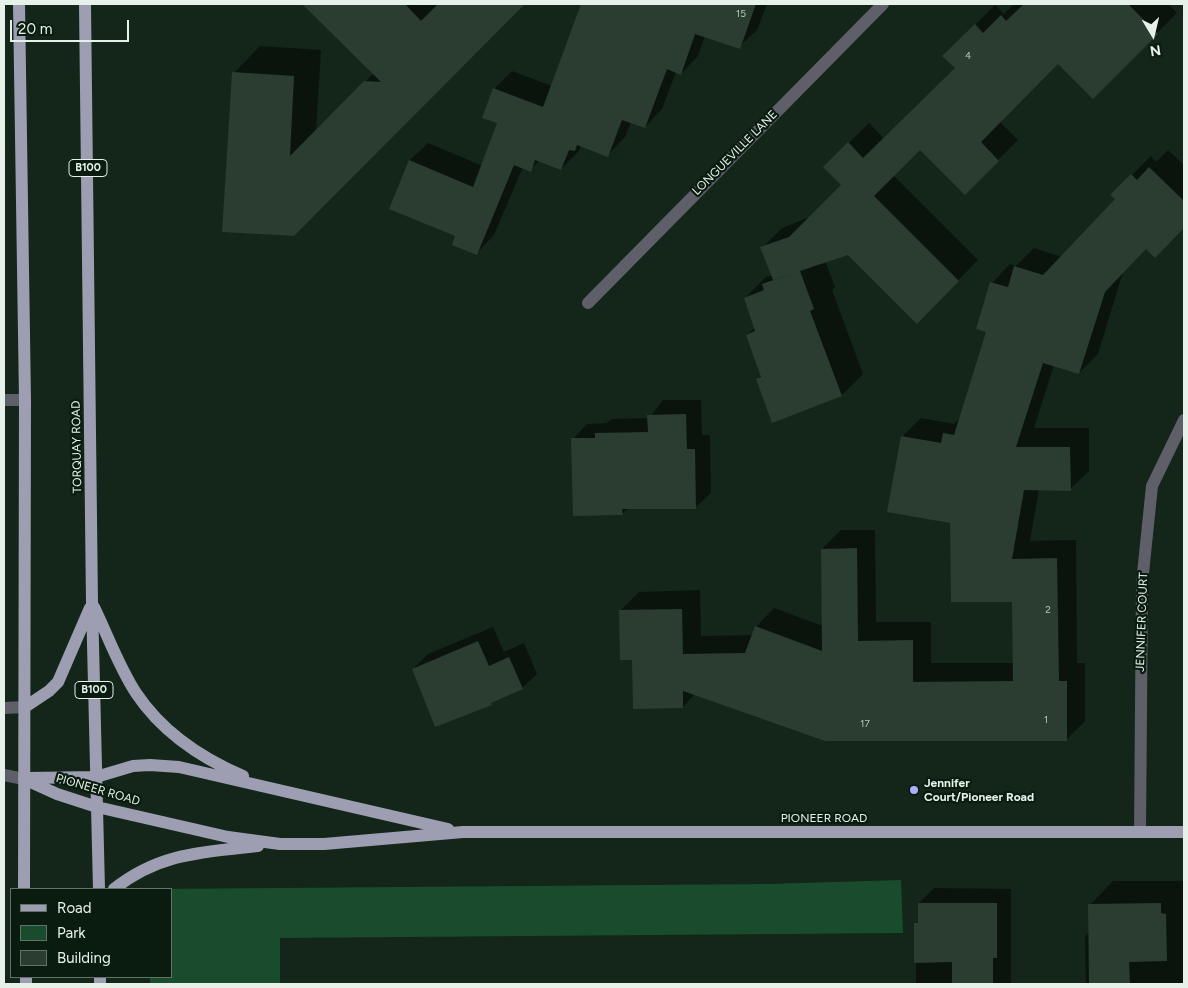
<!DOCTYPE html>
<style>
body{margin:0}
#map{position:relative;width:1188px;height:988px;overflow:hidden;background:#132619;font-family:Figtree,sans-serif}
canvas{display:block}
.frame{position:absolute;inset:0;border:5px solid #e6f2e9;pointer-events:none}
.legend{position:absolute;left:10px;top:888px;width:162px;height:90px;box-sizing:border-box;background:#0a1c10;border:1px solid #627267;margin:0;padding:6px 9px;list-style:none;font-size:15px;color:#e6f2e9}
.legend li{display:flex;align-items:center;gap:10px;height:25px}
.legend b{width:25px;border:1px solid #627267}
.north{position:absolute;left:1128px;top:10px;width:50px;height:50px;-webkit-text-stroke:4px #0a1c10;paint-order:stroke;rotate:171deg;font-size:14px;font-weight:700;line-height:20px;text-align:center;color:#e6f2e9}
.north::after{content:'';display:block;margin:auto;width:18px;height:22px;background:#e6f2e9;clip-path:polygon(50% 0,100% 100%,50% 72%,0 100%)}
.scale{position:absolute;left:10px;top:20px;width:119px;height:22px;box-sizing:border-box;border:2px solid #e6f2e9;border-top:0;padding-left:6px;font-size:15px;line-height:18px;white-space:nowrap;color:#e6f2e9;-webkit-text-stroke:4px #0a1c10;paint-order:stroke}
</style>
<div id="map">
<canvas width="1188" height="988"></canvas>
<div class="frame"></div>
<ul class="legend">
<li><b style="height:6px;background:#9d9eb2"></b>Road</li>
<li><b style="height:14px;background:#194c2d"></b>Park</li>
<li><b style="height:14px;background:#2a3d30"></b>Building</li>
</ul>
<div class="north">N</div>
<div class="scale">20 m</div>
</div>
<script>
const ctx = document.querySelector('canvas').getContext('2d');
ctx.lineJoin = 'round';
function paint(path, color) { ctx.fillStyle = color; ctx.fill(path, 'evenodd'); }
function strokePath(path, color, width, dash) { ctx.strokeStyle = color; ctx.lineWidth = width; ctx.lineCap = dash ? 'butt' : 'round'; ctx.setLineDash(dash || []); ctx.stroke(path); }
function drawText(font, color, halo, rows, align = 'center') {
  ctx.font = font + ' Figtree,sans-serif'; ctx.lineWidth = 4.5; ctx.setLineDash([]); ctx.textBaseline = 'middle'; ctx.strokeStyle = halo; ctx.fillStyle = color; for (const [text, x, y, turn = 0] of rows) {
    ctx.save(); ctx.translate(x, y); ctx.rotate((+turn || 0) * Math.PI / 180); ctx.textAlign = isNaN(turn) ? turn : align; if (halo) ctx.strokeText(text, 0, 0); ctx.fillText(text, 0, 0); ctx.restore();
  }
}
paint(new Path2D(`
 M 901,880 L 903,933 L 280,938 L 280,984 L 150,984 L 150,977 L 171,977 L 171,889 L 155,889 L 769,884 Z`), '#194c2d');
paint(new Path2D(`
 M 304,4 L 523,4 L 293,235 L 234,73 L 260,46 L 321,50 L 316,131 L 374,73 Z
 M 585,4 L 767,4 L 757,30 L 739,47 L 705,36 L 698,56 L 681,74 L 676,72 L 662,109 L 645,127 L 631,122 L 625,137 L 608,155 L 581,145 L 579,151 L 561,169 L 540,160 L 530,170 L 523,167 L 494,235 L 477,253 L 457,236 L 410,160 L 428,143 L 483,166 L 499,122 L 494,89 L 512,71 L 552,86 L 581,8 Z
 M 1014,4 L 1168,4 L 1177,13 L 1093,97 L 1058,62 L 1000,122 L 1018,140 L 965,193 L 920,148 L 893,175 L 978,260 L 917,322 L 849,253 L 825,261 L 835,287 L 832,290 L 863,374 L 842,395 L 757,379 L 762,375 L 747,335 L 755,327 L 745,298 L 766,277 L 772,275 L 762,248 L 782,228 L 810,217 L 843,185 L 849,143 L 869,123 L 884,139 L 956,68 L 944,56 L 995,5 L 1004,14 Z
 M 1168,150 L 1184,165 L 1184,226 L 1155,256 L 1146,247 L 1123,272 L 1098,354 L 1079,373 L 1054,365 L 1034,428 L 1089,428 L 1089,471 L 1070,489 L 1039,489 L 1030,541 L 1076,540 L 1077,663 L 1085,663 L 1085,721 L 1066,740 L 695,694 L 683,707 L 633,658 L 621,610 L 639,592 L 700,590 L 701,636 L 753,635 L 756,627 L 774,608 L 823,626 L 822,549 L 841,530 L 875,530 L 876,622 L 931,622 L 931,663 L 1014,663 L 1013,601 L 951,522 L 902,437 L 921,418 L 954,424 L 962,416 L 987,331 L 992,283 L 1010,264 L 1016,266 L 1034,248 L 1062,257 L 1116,199 L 1132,175 L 1151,156 L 1156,162 Z
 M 663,400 L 701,400 L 702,435 L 710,435 L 711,493 L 696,507 L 629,508 L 622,514 L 573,439 L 587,424 L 607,423 L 611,419 L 649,418 Z
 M 493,627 L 504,652 L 524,643 L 537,674 L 522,688 L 413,669 L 428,654 Z
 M 1113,881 L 1183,881 L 1184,984 L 1086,984 L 1085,937 L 1090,931 L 1090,905 Z
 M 934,888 L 1011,889 L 1011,984 L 916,984 L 916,924 L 919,920 L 919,903 Z`), '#0007');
paint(new Path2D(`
 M 302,4 L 405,4 L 421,21 L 438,4 L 525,4 L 294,236 L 222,232 L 232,72 L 294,76 L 290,156 L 364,81 L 381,82 Z
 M 581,4 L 756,4 L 740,49 L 695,34 L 681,75 L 667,69 L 645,128 L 622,120 L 608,157 L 577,145 L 575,151 L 569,150 L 561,170 L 535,160 L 531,172 L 514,165 L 477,255 L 452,245 L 455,236 L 389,209 L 409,160 L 473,187 L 497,123 L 482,118 L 493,88 L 543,107 Z
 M 1024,4 L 1128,4 L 1158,34 L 1093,99 L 1058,64 L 981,142 L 999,161 L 965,195 L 920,150 L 874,196 L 959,281 L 917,324 L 848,255 L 773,280 L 760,247 L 789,237 L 841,185 L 823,167 L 848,142 L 863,158 L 955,68 L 942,56 L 975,24 L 983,33 L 1001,15 L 1006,21 Z
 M 1149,167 L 1184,201 L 1184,228 L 1155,258 L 1146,249 L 1105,292 L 1079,374 L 1043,363 L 1016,447 L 1070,447 L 1071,491 L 1024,490 L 1012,559 L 1057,558 L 1059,681 L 1067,681 L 1067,741 L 825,741 L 683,691 L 683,708 L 633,709 L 632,660 L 620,660 L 619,610 L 682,609 L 683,654 L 745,653 L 755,626 L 822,651 L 821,549 L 857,548 L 858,641 L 913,640 L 913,682 L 1013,681 L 1012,602 L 951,602 L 950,523 L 887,512 L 901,436 L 941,443 L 943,433 L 954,435 L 986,332 L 976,329 L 990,282 L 1008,287 L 1014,266 L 1043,275 L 1115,199 L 1110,195 L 1131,174 L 1137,180 Z
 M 800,271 L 814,309 L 810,311 L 842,396 L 772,423 L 756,379 L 761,377 L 746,335 L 755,331 L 744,298 L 764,290 L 762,284 Z
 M 686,414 L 687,449 L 695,449 L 696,509 L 622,509 L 623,515 L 573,516 L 571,438 L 595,438 L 595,433 L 648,432 L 647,415 Z
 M 478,641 L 489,666 L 509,657 L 523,689 L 491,703 L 492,705 L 435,727 L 412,669 Z
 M 918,903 L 997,903 L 997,958 L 993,958 L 993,984 L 952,984 L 952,962 L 914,963 L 914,923 L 918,923 Z
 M 1161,903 L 1161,913 L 1166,914 L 1167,961 L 1129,962 L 1130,984 L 1089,984 L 1088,904 Z`), '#2a3d30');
strokePath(new Path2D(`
 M 588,303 L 883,4
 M 4,400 L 25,400
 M 4,708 L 25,707
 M 4,775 L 24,779
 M 1140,832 L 1142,583 L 1152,486 L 1184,420`), '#5f5f69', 12);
strokePath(new Path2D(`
 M 19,4 L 25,400 L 24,889
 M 85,4 L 92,603 L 99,889
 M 94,607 C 108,636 119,667 136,693 C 162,732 201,758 243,776
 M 25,707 L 49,691 L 58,682 L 90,608
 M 27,778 L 96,777 L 133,766 L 150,765 L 179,767 L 448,829
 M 24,779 L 57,794 L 97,807 L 228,837 L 280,844 L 324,844 L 463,832 L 1184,832
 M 114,889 C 159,853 203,852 258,846
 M 26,977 L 26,984
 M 100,977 L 100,984`), '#9d9eb2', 12);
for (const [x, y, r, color] of [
 [914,790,5,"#adaffb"]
]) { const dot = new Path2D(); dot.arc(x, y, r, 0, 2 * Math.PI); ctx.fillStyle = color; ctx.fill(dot); strokePath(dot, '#0a1c10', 2); }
drawText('10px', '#b7c5bb', null, [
 ["15",741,14],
 ["4",968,56],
 ["2",1048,610],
 ["1",1046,720],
 ["17",865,724]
]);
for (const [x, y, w] of [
 [88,168,38],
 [94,690,38]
]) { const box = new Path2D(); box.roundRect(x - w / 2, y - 8.5, w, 17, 4); ctx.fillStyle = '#0a1c10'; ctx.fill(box); strokePath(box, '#e6f2e9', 1); }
drawText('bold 11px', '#e6f2e9', null, [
 ["B100",88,168],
 ["B100",94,690]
]);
drawText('12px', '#e6f2e9', '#0a1c10', [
 ["LONGUEVILLE LANE",735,153,-45],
 ["TORQUAY ROAD",77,447,-91],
 ["JENNIFER COURT",1142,622,-88],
 ["PIONEER ROAD",98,790,16],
 ["PIONEER ROAD",824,818]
]);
drawText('bold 12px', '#e6f2e9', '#0a1c10', [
 ["Jennifer",924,783],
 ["Court/Pioneer Road",924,797]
], 'left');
</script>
